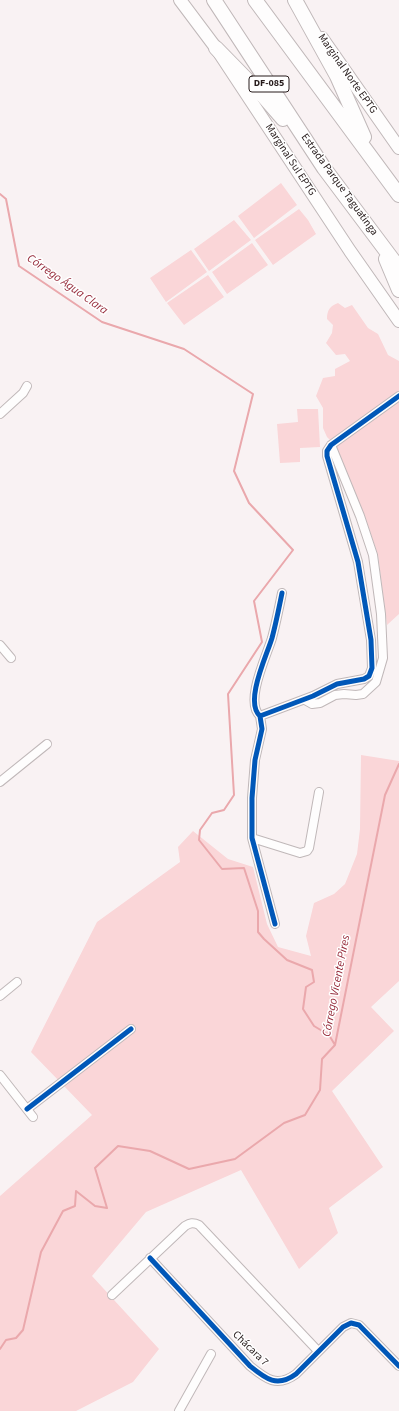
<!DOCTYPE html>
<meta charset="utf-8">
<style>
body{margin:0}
canvas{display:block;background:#f9f2f3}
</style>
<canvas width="399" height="1411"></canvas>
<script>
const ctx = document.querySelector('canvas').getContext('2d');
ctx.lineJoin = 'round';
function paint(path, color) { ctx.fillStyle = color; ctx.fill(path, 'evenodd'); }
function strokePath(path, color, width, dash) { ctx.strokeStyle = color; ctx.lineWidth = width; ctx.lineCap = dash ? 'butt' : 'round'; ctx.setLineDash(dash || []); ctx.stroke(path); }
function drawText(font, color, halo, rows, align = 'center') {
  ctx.font = font + ' "Source Sans 3",sans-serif'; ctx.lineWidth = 3; ctx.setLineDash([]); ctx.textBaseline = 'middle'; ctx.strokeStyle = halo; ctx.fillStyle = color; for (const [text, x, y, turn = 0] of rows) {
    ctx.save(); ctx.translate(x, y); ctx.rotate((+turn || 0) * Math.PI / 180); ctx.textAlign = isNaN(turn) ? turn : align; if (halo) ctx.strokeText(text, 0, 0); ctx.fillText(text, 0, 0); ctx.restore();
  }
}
paint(new Path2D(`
 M 281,183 L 297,205 L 254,238 L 238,216 Z
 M 299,209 L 308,220 L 316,234 L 273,265 L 255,240 Z
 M 234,220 L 251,240 L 209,271 L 194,249 Z
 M 252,243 L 268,265 L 227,294 L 212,272 Z
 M 191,250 L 207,272 L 166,302 L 150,278 Z
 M 208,275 L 224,297 L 184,325 L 167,303 Z
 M 338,303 L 345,308 L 352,305 L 368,328 L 378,334 L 388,355 L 399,361 L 399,614 L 387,625 L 378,555 L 364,514 L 340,464 L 338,450 L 331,441 L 327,437 L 323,428 L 323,408 L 316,396 L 323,378 L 335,376 L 335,369 L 350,361 L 345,354 L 336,355 L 326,343 L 332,333 L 333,325 L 327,319 C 327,310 330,306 338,303 Z
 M 297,409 L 318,409 L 320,447 L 300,448 L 300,462 L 280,463 L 277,424 L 298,422 Z
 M 361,755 L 399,761 L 399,981 L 371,1007 L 394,1031 L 332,1091 L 383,1167 L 329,1208 L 338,1233 L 299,1269 L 241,1170 L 146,1212 L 92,1276 L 159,1349 L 133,1382 L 76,1411 L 0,1411 L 0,1196 L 92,1115 L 31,1052 L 97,922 L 180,862 L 178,847 L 193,831 L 228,859 L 253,867 L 267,924 L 278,947 L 311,956 L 306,936 L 314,903 L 334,894 L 345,884 L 357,854 L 360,829 Z`), '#fad6d8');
strokePath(new Path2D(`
 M 0,194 L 6,199 L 19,266 L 102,322 L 184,349 L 253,394 L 234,471 L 249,503 L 293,550 L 254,601 L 262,642 L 228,694 L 234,795 L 224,810 L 212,813 L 200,830 L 199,840 L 222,869 L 244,868 L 258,911 L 258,932 L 264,939 L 287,960 L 312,970 L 314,982 L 306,987 L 303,1009 L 314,1026 L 329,1035 L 335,1045
 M 0,1349 L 6,1340 L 16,1338 L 23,1330 L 41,1252 L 63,1211 L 75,1206 L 76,1191 L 95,1206 L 107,1208 L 95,1168 L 118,1146 L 150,1151 L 189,1169 L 235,1159 L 284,1123 L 305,1115 L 320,1090 L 322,1059 L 335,1045 L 385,795 L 399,764`), '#eaa8ac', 2);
const minor = new Path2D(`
 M 0,414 L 23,393 L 27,386
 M 282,593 C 279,608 276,623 272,638 C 267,655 244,702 260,716 L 313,696 L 337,684 L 364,679 L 369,676 L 372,668 L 371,640 L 358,562 L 327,456 L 327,451 L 331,445 L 399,396
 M 0,645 L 11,658
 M 305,700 L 312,704 L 320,703 L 335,695 L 344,694 L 356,695 L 363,694 L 376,682 L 383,658 L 381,614 L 373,555 L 360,516 L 331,445
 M 260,716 L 262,729 L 255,760 L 252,798 L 252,838 L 275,924
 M 0,782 L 47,744
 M 252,838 L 300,853 L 307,851 L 309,848 L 319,792
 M 0,996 L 17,982
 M 0,1075 L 33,1117
 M 27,1109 L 131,1029
 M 150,1258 L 250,1366 C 266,1379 277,1388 296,1374 L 343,1327 L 351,1323 L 359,1325 L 399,1366
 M 112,1295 L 185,1226 C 190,1223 193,1222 199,1225 L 318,1351
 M 179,1411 L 211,1354`);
const primary = new Path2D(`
 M 180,0 L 216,48 L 350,251 L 399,321
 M 322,38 L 399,148`);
const motorway = new Path2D(`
 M 214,0 L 324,168 L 399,268
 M 255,0 L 399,195
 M 295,0 L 337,76 L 364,137
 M 216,48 L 263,96 L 283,119
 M 386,259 L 399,290`);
strokePath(minor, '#c0b8b9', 10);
strokePath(primary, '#c0b8b9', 14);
strokePath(motorway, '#c0b8b9', 16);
strokePath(minor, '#fefdfd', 8);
strokePath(primary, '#fefdfd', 12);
strokePath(motorway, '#fefdfd', 14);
strokePath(new Path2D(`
 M 282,593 C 279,608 276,623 272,638 C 267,655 244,702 260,716 L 313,696 L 337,684 L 364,679 L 369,676 L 372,668 L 371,640 L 358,562 L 327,456 L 327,451 L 331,445 L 399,396
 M 260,716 L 262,729 L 255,760 L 252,798 L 252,838 L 275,924
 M 27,1109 L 131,1029
 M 150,1258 L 250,1366 C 266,1379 277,1388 296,1374 L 343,1327 L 351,1323 L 359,1325 L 399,1366`), '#0057b8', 5);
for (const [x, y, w] of [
 [269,84,40]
]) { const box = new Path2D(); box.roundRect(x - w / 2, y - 8, w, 16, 3); ctx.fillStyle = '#fff'; ctx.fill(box); strokePath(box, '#261b1b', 1); }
drawText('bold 10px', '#261b1b', null, [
 ["DF-085",269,84]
]);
drawText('11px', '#261b1b', '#fff', [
 ["Marginal Norte EPTG",347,74,55],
 ["Marginal Sul EPTG",290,160,57],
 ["Estrada Parque Taguatinga",339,185,54],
 ["Chácara 7",250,1349,44]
]);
drawText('italic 12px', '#952939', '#fff', [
 ["Córrego Água Clara",67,285,35],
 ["Córrego Vicente Pires",337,986,-79]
]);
</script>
